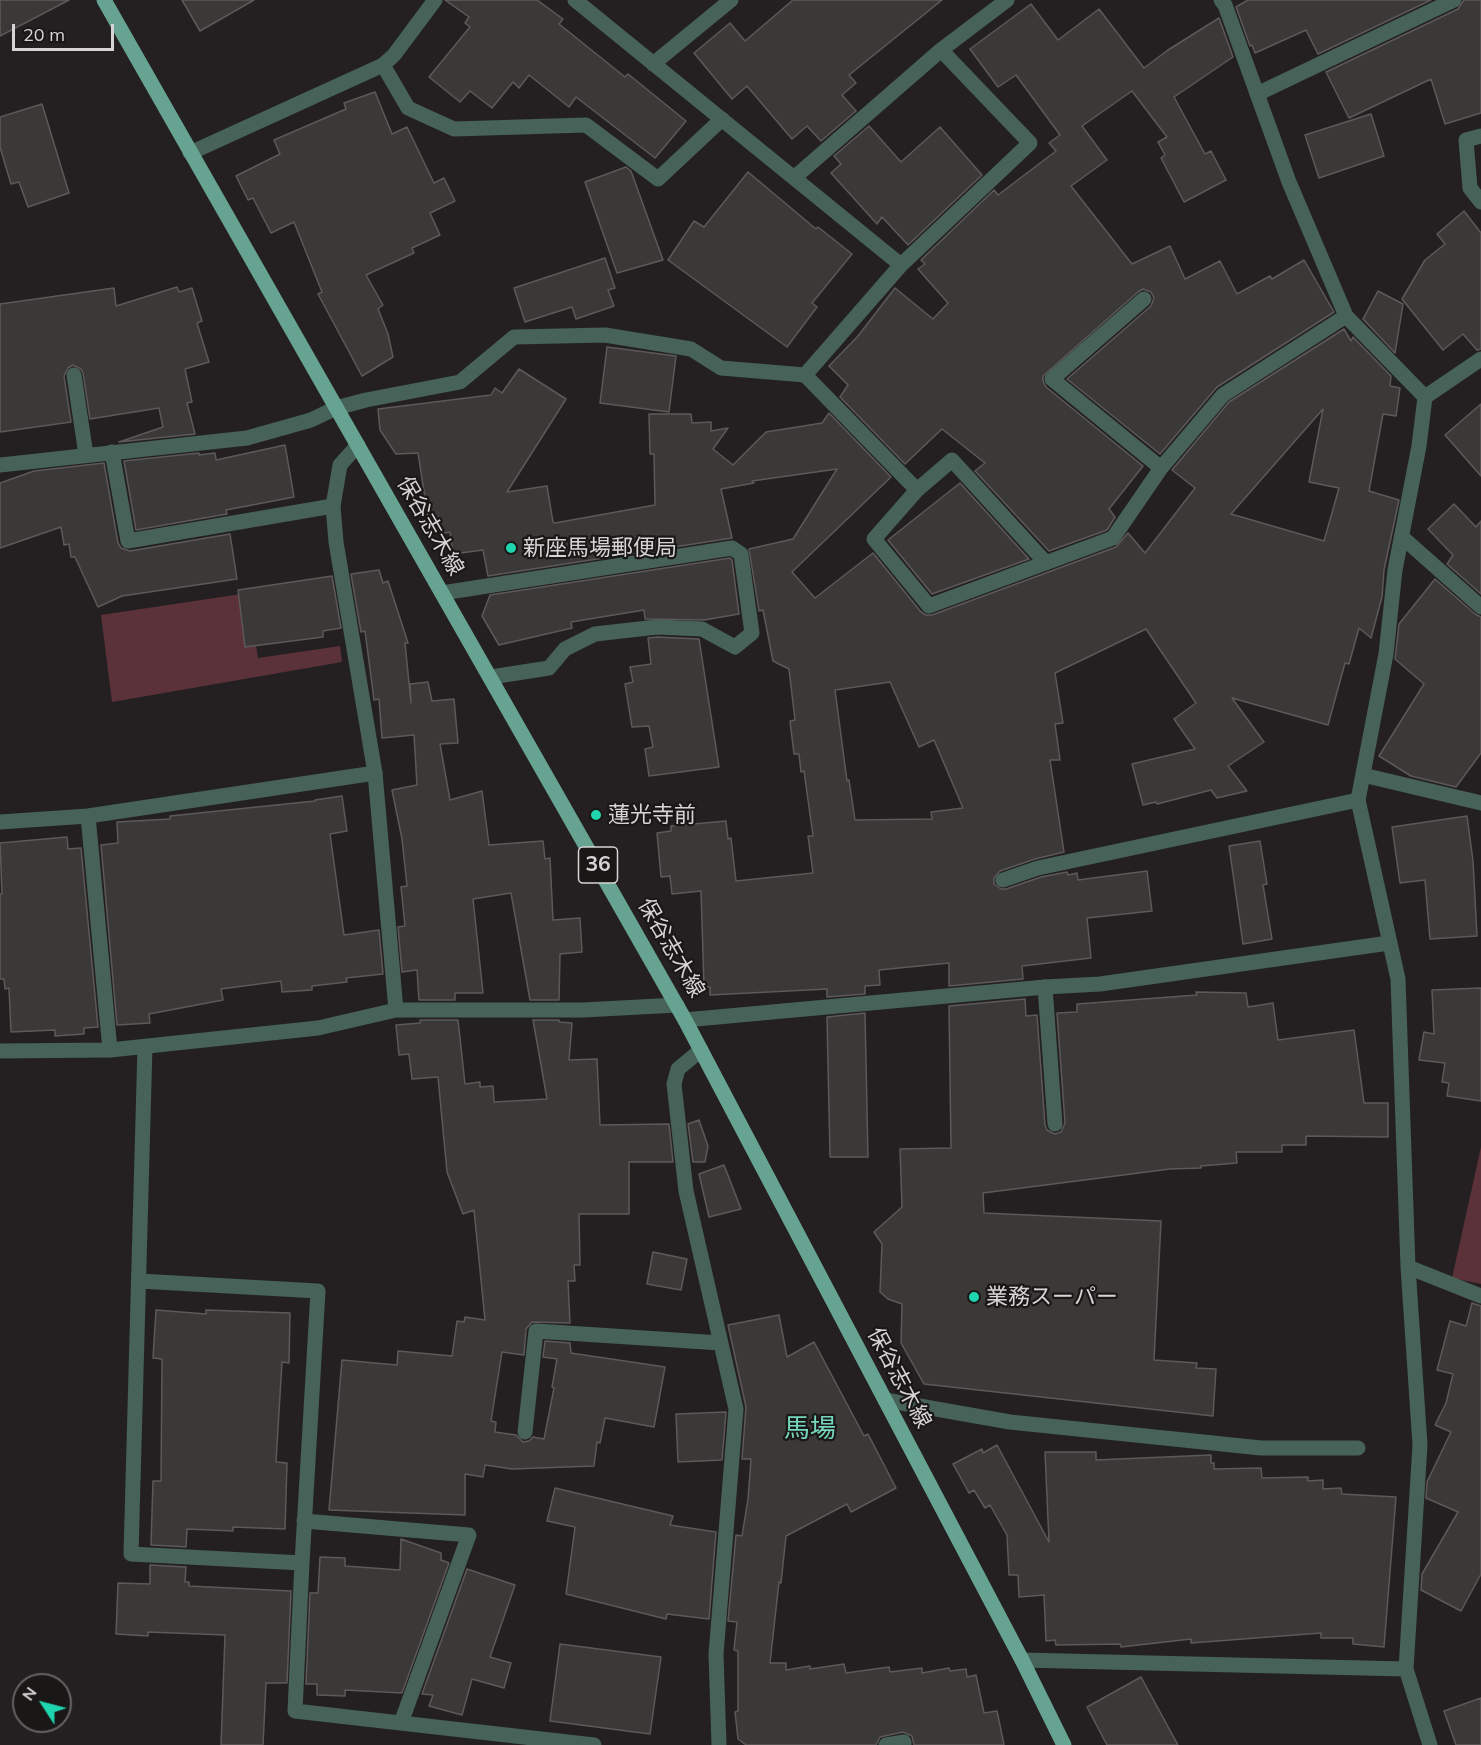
<!DOCTYPE html>
<meta charset="utf-8">
<style>
body{margin:0}
#map{position:relative;width:1481px;height:1745px;overflow:hidden;background:#242021;font-family:Mulish,sans-serif}
canvas{display:block}
.north{position:absolute;left:12px;top:1673px;width:60px;height:60px;box-sizing:border-box;background:#1a1717;border:2px solid #656363;border-radius:50%;rotate:306deg;font-size:16px;font-weight:700;line-height:24px;text-align:center;color:#d6d4d4}
.north::after{content:'';display:block;margin:auto;width:21px;height:27px;background:#1ed5b0;clip-path:polygon(50% 0,100% 100%,50% 72%,0 100%)}
.scale{position:absolute;left:12px;top:24px;width:102px;height:27px;box-sizing:border-box;border:3px solid #d6d4d4;border-top:0;padding-left:8px;font-size:18px;line-height:21px;white-space:nowrap;color:#d6d4d4;-webkit-text-stroke:4px #1a1717;paint-order:stroke}
</style>
<div id="map">
<canvas width="1481" height="1745"></canvas>
<div class="north">N</div>
<div class="scale">20 m</div>
</div>
<script>
const ctx = document.querySelector('canvas').getContext('2d');
ctx.lineJoin = 'round';
function paint(path, color) { ctx.fillStyle = color; ctx.fill(path, 'evenodd'); }
function strokePath(path, color, width, dash) { ctx.strokeStyle = color; ctx.lineWidth = width; ctx.lineCap = dash ? 'butt' : 'round'; ctx.setLineDash(dash || []); ctx.stroke(path); }
function drawText(font, color, halo, rows, align = 'center') {
  ctx.font = font + ' Mulish,"Noto Sans JP",sans-serif'; ctx.lineWidth = 4.5; ctx.setLineDash([]); ctx.textBaseline = 'middle'; ctx.strokeStyle = halo; ctx.fillStyle = color; for (const [text, x, y, turn = 0] of rows) {
    ctx.save(); ctx.translate(x, y); ctx.rotate((+turn || 0) * Math.PI / 180); ctx.textAlign = isNaN(turn) ? turn : align; if (halo) ctx.strokeText(text, 0, 0); ctx.fillText(text, 0, 0); ctx.restore();
  }
}
paint(new Path2D(`
 M 248,593 L 258,658 L 340,646 L 342,662 L 112,702 L 101,615 Z
 M 1481,1147 L 1481,1284 L 1452,1278 Z`), '#5b3239');
const building = new Path2D(`
 M 0,0 L 69,0 L 0,36 Z
 M 182,0 L 254,0 L 200,31 Z
 M 445,0 L 537,0 L 563,19 L 559,24 L 625,77 L 628,74 L 686,121 L 655,158 L 576,97 L 569,107 L 529,75 L 519,88 L 513,82 L 492,108 L 470,91 L 460,102 L 429,77 L 470,27 L 465,23 L 469,17 Z
 M 793,0 L 942,0 L 849,75 L 856,83 L 842,95 L 856,111 L 821,141 L 807,126 L 792,139 L 747,86 L 732,99 L 694,53 L 730,23 L 745,41 Z
 M 1248,0 L 1431,0 L 1318,54 L 1306,30 L 1255,53 L 1252,45 L 1250,46 L 1236,7 Z
 M 1464,0 L 1481,0 L 1481,113 L 1445,124 L 1431,79 L 1349,118 L 1326,72 L 1458,9 Z
 M 1031,4 L 1058,40 L 1099,9 L 1144,68 L 1168,50 L 1219,18 L 1233,57 L 1174,97 L 1205,154 L 1211,151 L 1226,180 L 1184,202 L 1161,158 L 1165,155 L 1158,142 L 1167,137 L 1132,91 L 1082,126 L 1107,160 L 1071,186 L 1132,264 L 1170,246 L 1185,279 L 1220,261 L 1237,294 L 1270,276 L 1272,279 L 1304,260 L 1334,312 L 1217,387 L 1160,454 L 1067,379 L 1151,306 L 1154,298 L 1151,292 L 1143,289 L 1138,292 L 1043,376 L 1043,381 L 1046,387 L 1143,466 L 1109,509 L 1115,517 L 1107,530 L 1049,551 L 975,471 L 985,463 L 942,429 L 905,464 L 840,397 L 848,385 L 829,366 L 858,336 L 895,288 L 933,319 L 948,303 L 918,269 L 925,264 L 921,260 L 994,190 L 998,195 L 1056,151 L 1049,143 L 1060,135 L 1016,75 L 998,87 L 970,49 Z
 M 375,92 L 392,134 L 407,127 L 434,183 L 444,178 L 455,201 L 430,213 L 440,235 L 412,248 L 414,253 L 366,275 L 383,305 L 378,309 L 388,334 L 393,357 L 362,376 L 318,294 L 322,292 L 294,222 L 271,233 L 253,198 L 248,200 L 236,176 L 280,154 L 274,140 L 346,109 L 344,103 Z
 M 42,104 L 69,193 L 28,207 L 19,182 L 11,184 L 0,147 L 0,117 Z
 M 1371,114 L 1384,156 L 1319,178 L 1305,135 Z
 M 869,126 L 901,162 L 940,127 L 982,175 L 908,245 L 882,217 L 877,224 L 831,173 L 841,164 L 834,156 Z
 M 626,167 L 631,171 L 663,260 L 617,273 L 585,182 Z
 M 748,172 L 816,229 L 818,227 L 852,254 L 812,303 L 817,307 L 787,347 L 668,260 L 694,221 L 704,227 Z
 M 1464,211 L 1481,233 L 1481,349 L 1477,350 L 1463,334 L 1443,350 L 1402,299 L 1425,260 L 1445,244 L 1437,234 Z
 M 605,258 L 615,288 L 608,290 L 614,306 L 576,319 L 572,307 L 525,322 L 514,288 Z
 M 177,287 L 179,292 L 192,288 L 202,321 L 197,323 L 209,362 L 185,369 L 192,402 L 187,403 L 195,434 L 119,442 L 163,427 L 159,408 L 90,419 L 83,373 L 81,369 L 73,365 L 68,368 L 64,376 L 71,422 L 0,432 L 0,304 L 114,288 L 116,306 Z
 M 1378,291 L 1403,304 L 1395,353 L 1363,319 Z
 M 1344,329 L 1351,341 L 1353,337 L 1391,376 L 1390,386 L 1400,388 L 1396,416 L 1383,414 L 1369,491 L 1399,500 L 1384,570 L 1382,597 L 1371,638 L 1359,628 L 1349,664 L 1345,663 L 1328,725 L 1232,698 L 1264,742 L 1228,766 L 1247,791 L 1217,798 L 1211,790 L 1157,804 L 1156,802 L 1143,805 L 1132,764 L 1195,749 L 1174,719 L 1196,703 L 1146,629 L 1055,673 L 1063,723 L 1055,724 L 1060,760 L 1050,760 L 1064,852 L 1035,859 L 1000,871 L 994,878 L 994,884 L 1001,889 L 1006,889 L 1041,877 L 1067,872 L 1068,875 L 1077,873 L 1078,880 L 1147,871 L 1152,911 L 1087,918 L 1091,958 L 1022,966 L 1023,979 L 949,986 L 949,963 L 879,970 L 880,985 L 865,986 L 865,994 L 827,997 L 827,989 L 710,995 L 710,987 L 704,987 L 701,891 L 672,894 L 670,876 L 661,877 L 657,833 L 671,831 L 671,826 L 726,821 L 728,839 L 731,838 L 736,881 L 813,873 L 808,836 L 813,836 L 804,771 L 801,772 L 799,754 L 794,754 L 790,721 L 795,720 L 789,669 L 773,661 L 763,610 L 759,611 L 749,549 L 793,539 L 837,469 L 752,481 L 754,483 L 721,489 L 732,538 L 488,576 L 483,550 L 453,554 L 450,532 L 439,534 L 428,517 L 418,453 L 396,454 L 380,430 L 378,409 L 491,395 L 495,388 L 502,393 L 519,369 L 566,399 L 507,492 L 547,486 L 553,522 L 555,523 L 655,505 L 654,454 L 650,454 L 649,414 L 691,414 L 692,423 L 711,422 L 711,431 L 728,428 L 713,449 L 733,465 L 766,432 L 822,423 L 829,413 L 891,477 L 792,572 L 815,598 L 873,553 L 921,612 L 926,615 L 932,615 L 1116,547 L 1128,533 L 1145,553 L 1195,488 L 1172,470 L 1229,402 ZM 1323,409 L 1309,482 L 1339,488 L 1324,541 L 1231,514 ZM 890,682 L 919,747 L 934,740 L 963,808 L 931,812 L 932,819 L 855,820 L 849,780 L 847,781 L 835,690 Z
 M 607,347 L 676,356 L 669,412 L 600,403 Z
 M 1481,404 L 1481,476 L 1445,435 Z
 M 285,445 L 294,497 L 226,510 L 227,514 L 136,530 L 124,461 L 199,453 L 199,455 L 215,453 L 216,460 Z
 M 104,463 L 118,543 L 121,548 L 130,551 L 230,534 L 237,579 L 122,596 L 98,607 L 75,557 L 71,557 L 69,544 L 64,545 L 61,527 L 0,548 L 0,483 L 34,471 Z
 M 960,483 L 1029,559 L 932,594 L 888,540 Z
 M 1454,504 L 1476,527 L 1481,521 L 1481,594 L 1447,564 L 1453,555 L 1428,529 Z
 M 730,558 L 732,560 L 739,614 L 704,620 L 645,619 L 644,610 L 571,622 L 572,628 L 499,645 L 482,616 L 490,595 Z
 M 379,570 L 383,583 L 388,581 L 408,643 L 405,643 L 411,703 L 410,684 L 428,682 L 432,701 L 454,699 L 458,743 L 440,744 L 450,800 L 482,791 L 489,845 L 543,841 L 545,859 L 550,858 L 553,920 L 580,918 L 582,952 L 560,954 L 559,1000 L 530,1000 L 511,893 L 473,899 L 483,993 L 455,993 L 455,1000 L 419,1000 L 417,970 L 402,972 L 398,927 L 405,926 L 401,887 L 407,886 L 402,839 L 392,790 L 417,785 L 414,735 L 382,738 L 379,699 L 374,700 L 365,631 L 361,632 L 351,574 Z
 M 332,576 L 341,628 L 323,631 L 323,637 L 245,647 L 238,590 Z
 M 1435,579 L 1475,614 L 1481,617 L 1481,753 L 1456,787 L 1411,776 L 1379,756 L 1424,684 L 1395,659 L 1399,624 Z
 M 657,637 L 699,639 L 719,767 L 649,776 L 645,749 L 653,747 L 649,726 L 632,727 L 625,684 L 633,682 L 630,667 L 651,664 L 648,638 Z
 M 342,796 L 347,831 L 330,834 L 344,935 L 379,930 L 383,974 L 346,978 L 347,982 L 312,986 L 312,990 L 282,992 L 281,981 L 221,989 L 223,1000 L 149,1014 L 150,1023 L 117,1025 L 101,845 L 118,843 L 117,822 L 170,819 L 170,816 L 315,801 L 315,800 Z
 M 1467,816 L 1473,861 L 1477,936 L 1430,939 L 1425,880 L 1400,883 L 1392,827 Z
 M 67,837 L 68,849 L 81,848 L 98,1027 L 84,1028 L 84,1034 L 55,1036 L 55,1030 L 11,1032 L 9,988 L 5,989 L 4,979 L 0,979 L 0,894 L 2,894 L 0,843 Z
 M 1260,841 L 1267,884 L 1263,885 L 1272,939 L 1243,944 L 1229,846 Z
 M 1481,988 L 1481,1101 L 1447,1096 L 1449,1083 L 1442,1082 L 1445,1063 L 1419,1060 L 1424,1032 L 1434,1034 L 1432,990 Z
 M 1196,992 L 1246,993 L 1248,1007 L 1273,1003 L 1278,1040 L 1354,1030 L 1364,1103 L 1388,1103 L 1388,1137 L 1306,1136 L 1306,1145 L 1282,1145 L 1282,1152 L 1236,1152 L 1237,1163 L 1201,1166 L 1201,1168 L 1170,1169 L 983,1193 L 984,1213 L 1161,1221 L 1154,1360 L 1197,1363 L 1196,1368 L 1216,1369 L 1213,1416 L 924,1384 L 901,1343 L 902,1304 L 888,1299 L 880,1292 L 882,1244 L 874,1232 L 902,1207 L 900,1149 L 951,1148 L 949,1006 L 1025,999 L 1026,1016 L 1037,1015 L 1045,1125 L 1047,1130 L 1055,1134 L 1061,1132 L 1065,1123 L 1057,1013 L 1077,1012 L 1077,1004 L 1197,995 Z
 M 865,1013 L 868,1157 L 830,1157 L 827,1017 Z
 M 420,1020 L 458,1020 L 465,1084 L 480,1082 L 480,1087 L 493,1086 L 494,1102 L 547,1099 L 533,1020 L 559,1020 L 559,1022 L 572,1023 L 569,1060 L 597,1059 L 600,1125 L 669,1124 L 673,1162 L 629,1162 L 629,1214 L 579,1214 L 580,1265 L 574,1265 L 575,1281 L 568,1281 L 570,1323 L 532,1322 L 526,1329 L 524,1355 L 502,1352 L 491,1421 L 496,1422 L 495,1432 L 516,1435 L 523,1442 L 529,1441 L 533,1437 L 544,1439 L 554,1388 L 552,1387 L 557,1359 L 543,1357 L 545,1341 L 570,1343 L 571,1353 L 665,1367 L 654,1427 L 605,1418 L 600,1443 L 597,1442 L 594,1466 L 512,1469 L 485,1465 L 483,1477 L 465,1474 L 465,1515 L 329,1510 L 342,1360 L 397,1365 L 398,1351 L 452,1356 L 457,1321 L 464,1322 L 465,1317 L 485,1320 L 474,1210 L 463,1214 L 447,1172 L 438,1077 L 412,1079 L 409,1054 L 399,1055 L 396,1025 L 420,1023 Z
 M 699,1120 L 708,1146 L 705,1162 L 693,1162 L 688,1124 Z
 M 724,1165 L 741,1209 L 709,1217 L 699,1174 Z
 M 653,1252 L 687,1259 L 681,1290 L 647,1284 Z
 M 1472,1303 L 1481,1306 L 1481,1574 L 1461,1611 L 1421,1590 L 1422,1574 L 1458,1512 L 1426,1498 L 1427,1482 L 1451,1432 L 1435,1425 L 1446,1403 L 1453,1374 L 1437,1370 L 1450,1321 L 1466,1326 Z
 M 156,1310 L 206,1314 L 206,1310 L 290,1313 L 289,1363 L 282,1362 L 276,1462 L 287,1463 L 285,1529 L 233,1527 L 233,1531 L 187,1529 L 186,1547 L 151,1545 L 153,1481 L 161,1481 L 162,1359 L 153,1358 Z
 M 779,1315 L 787,1357 L 814,1342 L 864,1436 L 868,1434 L 896,1488 L 851,1512 L 847,1504 L 786,1536 L 781,1583 L 779,1582 L 770,1663 L 786,1663 L 786,1670 L 810,1666 L 810,1669 L 844,1664 L 846,1673 L 889,1667 L 890,1672 L 922,1668 L 922,1673 L 949,1668 L 950,1671 L 966,1669 L 967,1677 L 976,1675 L 984,1713 L 997,1711 L 1004,1745 L 914,1745 L 912,1736 L 903,1732 L 880,1737 L 876,1745 L 746,1745 L 738,1739 L 735,1712 L 738,1711 L 738,1651 L 734,1650 L 737,1622 L 728,1621 L 736,1535 L 742,1536 L 748,1499 L 751,1459 L 742,1459 L 746,1407 L 728,1325 Z
 M 726,1412 L 722,1460 L 678,1462 L 676,1414 Z
 M 997,1445 L 1049,1542 L 1045,1452 L 1096,1452 L 1096,1460 L 1211,1455 L 1211,1463 L 1214,1463 L 1214,1469 L 1261,1468 L 1262,1478 L 1308,1477 L 1308,1481 L 1323,1480 L 1323,1489 L 1341,1488 L 1342,1494 L 1396,1497 L 1384,1647 L 1353,1644 L 1353,1638 L 1321,1638 L 1321,1633 L 1191,1643 L 1191,1639 L 1121,1647 L 1120,1644 L 1056,1645 L 1055,1640 L 1046,1641 L 1044,1595 L 1019,1597 L 1018,1575 L 1009,1575 L 1007,1535 L 990,1505 L 985,1508 L 974,1490 L 969,1493 L 953,1464 L 982,1449 L 983,1453 Z
 M 555,1488 L 673,1516 L 670,1525 L 716,1532 L 709,1619 L 667,1614 L 666,1619 L 566,1594 L 575,1527 L 547,1521 Z
 M 401,1539 L 441,1553 L 441,1560 L 449,1563 L 402,1693 L 345,1690 L 345,1696 L 317,1695 L 317,1684 L 306,1684 L 310,1593 L 318,1593 L 320,1557 L 345,1558 L 345,1566 L 400,1570 Z
 M 150,1565 L 186,1567 L 185,1582 L 189,1582 L 189,1586 L 291,1591 L 287,1683 L 266,1683 L 263,1745 L 221,1745 L 225,1635 L 148,1632 L 148,1636 L 116,1634 L 118,1583 L 150,1584 Z
 M 467,1569 L 515,1585 L 490,1657 L 511,1663 L 504,1688 L 472,1679 L 462,1715 L 429,1706 L 433,1695 L 422,1694 Z
 M 560,1644 L 661,1657 L 650,1734 L 550,1721 Z
 M 1141,1677 L 1178,1745 L 1107,1745 L 1087,1707 Z
 M 1481,1698 L 1481,1745 L 1456,1745 L 1444,1711 Z`);
paint(building, '#3b3838');
strokePath(building, '#5d5959', 1.5);
strokePath(new Path2D(`
 M 383,65 L 408,108 L 454,129 L 586,125 L 658,179 L 722,119
 M 1257,94 L 1454,0
 M 1481,136 L 1466,140 L 1470,188 L 1481,202
 M 1144,299 L 1052,379 L 1161,468
 M 805,375 L 917,490
 M 112,452 L 128,541 L 333,506
 M 1402,537 L 1481,607
 M 1046,563 L 952,460 L 917,490 L 874,539 L 929,606 L 1113,538 L 1161,468 L 1223,395 L 1346,316
 M 442,593 L 732,548 L 741,554 L 752,633 L 735,647 L 702,629 L 657,627 L 595,634 L 565,649 L 549,668 L 491,677
 M 88,816 L 110,1050
 M 0,822 L 88,816 L 375,773
 M 1003,880 L 1038,868 L 1358,800
 M 1045,987 L 1055,1124
 M 885,1400 L 1010,1422 L 1261,1448 L 1358,1448
 M 886,1745 L 904,1742 L 904,1745`), '#466259', 15);
strokePath(new Path2D(`
 M 575,0 L 901,265
 M 1221,0 L 1225,5 L 1289,182 L 1346,316 L 1425,397
 M 653,64 L 731,0
 M 190,153 L 383,65 L 394,55 L 435,0
 M 795,177 L 941,50 L 1007,0
 M 74,375 L 86,455
 M 358,445 L 340,465 L 333,506 L 336,542 L 375,773 L 396,1010
 M 0,465 L 247,438 L 311,420 L 336,408 L 366,400 L 460,382 L 514,337 L 605,335 L 691,349 L 721,368 L 805,375 L 901,265 L 1030,143 L 941,50
 M 1363,775 L 1481,803
 M 685,1020 L 1045,987 L 1100,984 L 1389,943
 M 145,1046 L 131,1554 L 302,1563
 M 701,1050 L 678,1069 L 674,1084 L 686,1191 L 736,1409 L 716,1654 L 719,1745
 M 0,1051 L 110,1050 L 318,1028 L 396,1010 L 583,1010 L 677,1005
 M 1408,1267 L 1481,1296
 M 139,1281 L 318,1291 L 302,1563 L 295,1711 L 594,1745
 M 525,1432 L 536,1331 L 721,1343
 M 304,1521 L 469,1535 L 401,1723
 M 1022,1660 L 1406,1669
 M 1430,1745 L 1406,1669 L 1420,1445 L 1408,1267 L 1398,979 L 1358,800 L 1386,654 L 1395,570 L 1419,446 L 1425,397 L 1481,359`), '#466259', 15);
strokePath(new Path2D(`
 M 104,0 L 685,1020 L 1022,1660 L 1064,1745`), '#67a391', 15);
for (const [x, y, r, color] of [
 [511,548,6,"#1ed5b0"],
 [596,815,6,"#1ed5b0"],
 [974,1297,6,"#1ed5b0"]
]) { const dot = new Path2D(); dot.arc(x, y, r, 0, 2 * Math.PI); ctx.fillStyle = color; ctx.fill(dot); strokePath(dot, '#1a1717', 2); }
for (const [x, y, w] of [
 [598,865,39]
]) { const box = new Path2D(); box.roundRect(x - w / 2, y - 18, w, 36, 4.5); ctx.fillStyle = '#1a1717'; ctx.fill(box); strokePath(box, '#d6d4d4', 1.5); }
drawText('bold 21px', '#d6d4d4', null, [
 ["36",598,865]
]);
drawText('22px', '#d6d4d4', '#1a1717', [
 ["保谷志木線",430,526,60],
 ["保谷志木線",671,948,60],
 ["保谷志木線",899,1378,62]
]);
drawText('22px', '#d6d4d4', '#1a1717', [
 ["新座馬場郵便局",523,548],
 ["蓮光寺前",608,815],
 ["業務スーパー",986,1297]
], 'left');
drawText('26px', '#77d7bd', '#1a1717', [
 ["馬場",810,1429]
]);
</script>
